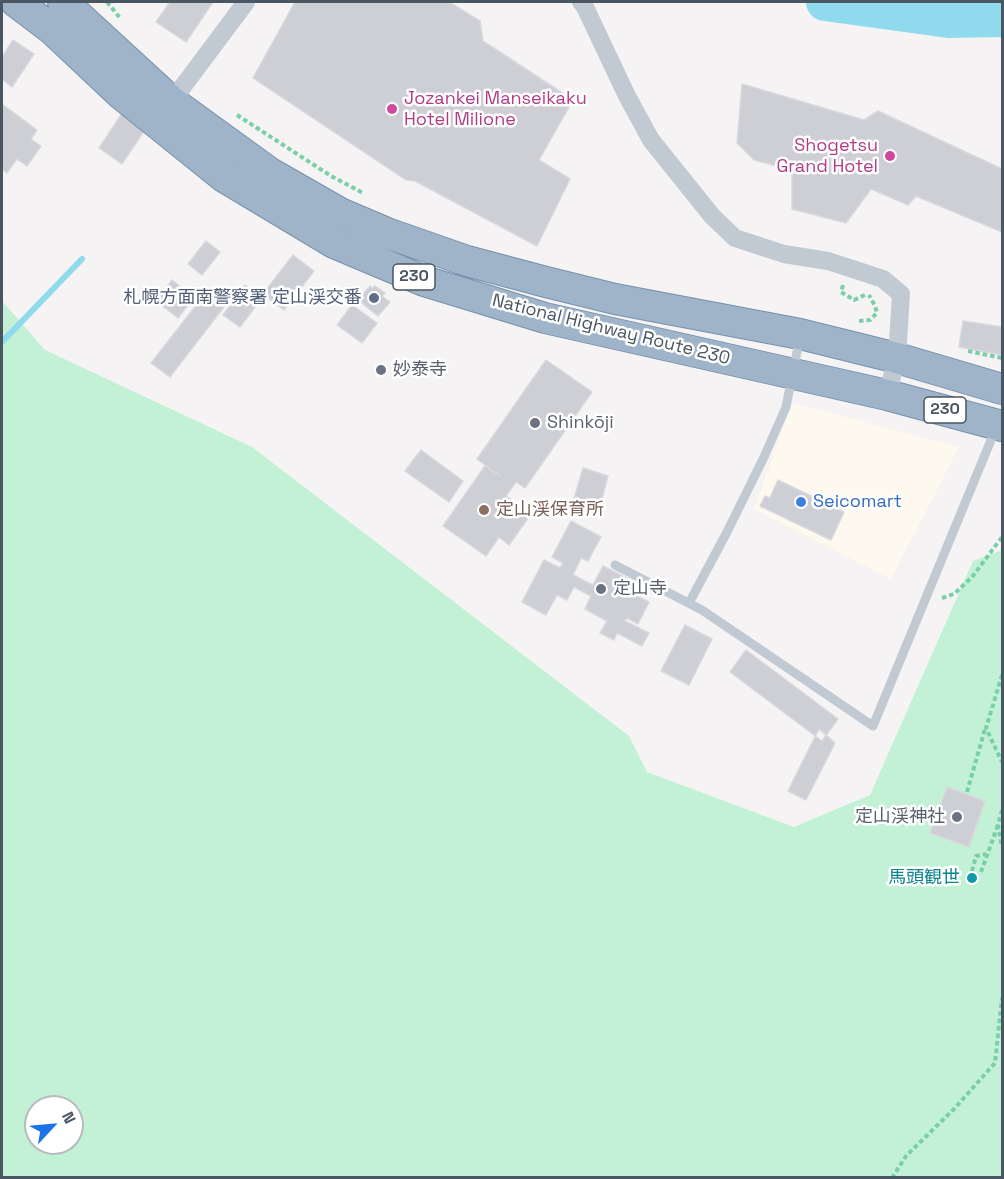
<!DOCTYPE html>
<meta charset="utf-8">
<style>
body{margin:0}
#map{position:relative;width:1004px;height:1179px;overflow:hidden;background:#f5f3f3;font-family:"Space Grotesk",sans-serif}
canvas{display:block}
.frame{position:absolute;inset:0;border:3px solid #4a5661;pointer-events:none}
.north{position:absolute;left:24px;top:1095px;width:60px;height:60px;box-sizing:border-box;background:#fff;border:2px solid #b7bbc0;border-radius:50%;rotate:64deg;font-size:16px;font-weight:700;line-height:24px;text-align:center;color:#4a5661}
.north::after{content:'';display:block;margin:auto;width:21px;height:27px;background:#1a73e8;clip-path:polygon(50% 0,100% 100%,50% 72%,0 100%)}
</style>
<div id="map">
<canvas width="1004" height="1179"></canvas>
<div class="frame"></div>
<div class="north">N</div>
</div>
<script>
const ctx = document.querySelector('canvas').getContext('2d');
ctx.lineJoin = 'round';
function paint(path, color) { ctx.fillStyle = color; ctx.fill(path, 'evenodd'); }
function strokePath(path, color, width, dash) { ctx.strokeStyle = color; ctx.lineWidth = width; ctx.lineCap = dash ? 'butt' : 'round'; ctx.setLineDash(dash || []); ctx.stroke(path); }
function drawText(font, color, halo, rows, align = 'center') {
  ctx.font = font + ' "Space Grotesk","Noto Sans JP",sans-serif'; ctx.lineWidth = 5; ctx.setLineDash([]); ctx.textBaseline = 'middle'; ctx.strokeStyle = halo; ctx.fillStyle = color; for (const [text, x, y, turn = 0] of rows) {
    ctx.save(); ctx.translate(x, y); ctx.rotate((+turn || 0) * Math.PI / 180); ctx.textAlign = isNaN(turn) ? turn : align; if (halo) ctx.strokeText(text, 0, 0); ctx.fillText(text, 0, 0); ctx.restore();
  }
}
paint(new Path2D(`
 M 792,403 L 959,447 L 891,579 L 754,509 Z`), '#fdf9ef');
paint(new Path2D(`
 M 2,301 L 45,350 L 252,447 L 629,736 L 647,772 L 794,827 L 870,795 L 973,561 L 1002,550 L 1002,1177 L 2,1177 ZM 36,1107 L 72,1107 L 72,1143 L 36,1143 Z`), '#c3f1d5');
strokePath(new Path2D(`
 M 2,342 L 82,259`), '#90daee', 6);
strokePath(new Path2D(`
 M 825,2 L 949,19 L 1002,18`), '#90daee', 38);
const building = new Path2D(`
 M 170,2 L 213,2 L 186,42 L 156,22 Z
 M 295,2 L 449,2 L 480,21 L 483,41 L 573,100 L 539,160 L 570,179 L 537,246 L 415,181 L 406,180 L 253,78 Z
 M 13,40 L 34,54 L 12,87 L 2,79 L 2,57 Z
 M 742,84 L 864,120 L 878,111 L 1002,169 L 1002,232 L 916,196 L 908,205 L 871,189 L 846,223 L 792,209 L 792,170 L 754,160 L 737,143 Z
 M 2,104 L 37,130 L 31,139 L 41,146 L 27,166 L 17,159 L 7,173 L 2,169 Z
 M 123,112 L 146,128 L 122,164 L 99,148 Z
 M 206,241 L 220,252 L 202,275 L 188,264 Z
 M 293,255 L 314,271 L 284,310 L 263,294 Z
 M 172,280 L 194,297 L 178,318 L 156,301 Z
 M 245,285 L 262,298 L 240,327 L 223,315 Z
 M 370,286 L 372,288 L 375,286 L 385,293 L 382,296 L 390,302 L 378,316 L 358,300 Z
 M 209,289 L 227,303 L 170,377 L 151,363 Z
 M 352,305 L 377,323 L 362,343 L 337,325 Z
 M 963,321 L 1002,327 L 1002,355 L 959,347 Z
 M 546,360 L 592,392 L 525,488 L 516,482 L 506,496 L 531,514 L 509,545 L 499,537 L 486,556 L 443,526 L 485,466 L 500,476 L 477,459 Z
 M 421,450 L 463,481 L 449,502 L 405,471 Z
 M 583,468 L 608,476 L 599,510 L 573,502 Z
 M 778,480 L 844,512 L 831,540 L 760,506 L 765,496 L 770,498 Z
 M 571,521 L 601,537 L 588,561 L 581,558 L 573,575 L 593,585 L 603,566 L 642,586 L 637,596 L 649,602 L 638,624 L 627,618 L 625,621 L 649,633 L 642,646 L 617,633 L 614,640 L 600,633 L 607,621 L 585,609 L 591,596 L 574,587 L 567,600 L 557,595 L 546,615 L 522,602 L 544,560 L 560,568 L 563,563 L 552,557 Z
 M 685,625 L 712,639 L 689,685 L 661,671 Z
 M 746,650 L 838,719 L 822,741 L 730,672 Z
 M 819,729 L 835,743 L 806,800 L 788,791 Z
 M 947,787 L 985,801 L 969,847 L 930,833 Z`);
paint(building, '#cdcfd5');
strokePath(building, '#d7d9de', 1.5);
const trunk = new Path2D(`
 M 16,2 L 53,30 L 121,94 L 224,177 L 334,243 L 424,281 L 545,318 L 887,395 L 1002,426
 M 63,2 L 172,102 L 270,173 L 340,213 L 387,233 L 467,261 L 546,282 L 615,299 L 800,334 L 897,358 L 1002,389`);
strokePath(trunk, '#7690ad', 32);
strokePath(new Path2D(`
 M 107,2 L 120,18
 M 237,115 L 331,176 L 363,193
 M 843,285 L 841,292 L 854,300 L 867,294
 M 859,321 L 870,320 L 877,313 L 875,306 L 869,295
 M 968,351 L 1002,358
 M 942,598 L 954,594 L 972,577 L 1002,537
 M 1002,675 L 986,728 L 1002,762
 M 967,792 L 985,729
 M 1002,810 L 998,825 L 1002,847
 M 972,871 L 976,856 L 986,854
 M 981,872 L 998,825
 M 892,1178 L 906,1156 L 954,1109 L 995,1063 L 1002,998`), '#7ad0a6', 4, [4.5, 3]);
strokePath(new Path2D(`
 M 615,565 L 702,610 L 873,726 L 996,428
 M 689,603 L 726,534 L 764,457 L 786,407 L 800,337`), '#c1cad2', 9);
strokePath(new Path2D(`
 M 581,2 L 585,7 L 627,96 L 651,140 L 712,216 L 735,238 L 784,254 L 828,261 L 865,273 L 883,279 L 901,294 L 897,358 L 887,395
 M 166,109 L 246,2`), '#c1cad2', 18);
strokePath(trunk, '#9fb4c9', 30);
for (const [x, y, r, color] of [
 [392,109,6,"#d1479c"],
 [890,156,6,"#d1479c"],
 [374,298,6,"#5c6f8a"],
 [381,370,6,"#6b7280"],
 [535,423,6,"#6b7280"],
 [801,502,6,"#3f7fe0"],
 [484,510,6,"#8d6e63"],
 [601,589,6,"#6b7280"],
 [957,817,6,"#6b7280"],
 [972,878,6,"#0f9aa8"]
]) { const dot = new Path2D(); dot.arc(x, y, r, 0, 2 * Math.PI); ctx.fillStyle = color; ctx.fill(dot); strokePath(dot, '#fff', 2); }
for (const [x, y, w] of [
 [414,277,42],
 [945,410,42]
]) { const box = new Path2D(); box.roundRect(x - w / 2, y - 13, w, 26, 4.5); ctx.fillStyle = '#fff'; ctx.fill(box); strokePath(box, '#4a5661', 1.5); }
drawText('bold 16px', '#4a5661', null, [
 ["230",414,277],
 ["230",945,410]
]);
drawText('18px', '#b23c85', '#fff', [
 ["Jozankei Manseikaku",404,99],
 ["Hotel Milione",404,120],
 ["Shogetsu",878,146,"right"],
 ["Grand Hotel",878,167,"right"]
], 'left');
drawText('18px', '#4e5e75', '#fff', [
 ["札幌方面南警察署 定山渓交番",362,298]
], 'right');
drawText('18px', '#4a5661', '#fff', [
 ["National Highway Route 230",611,330,14]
]);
drawText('18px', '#5b616d', '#fff', [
 ["妙泰寺",393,370],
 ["Shinkōji",547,423],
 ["定山寺",613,589],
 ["定山渓神社",945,817,"right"]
], 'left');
drawText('18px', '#366cbe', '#fff', [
 ["Seicomart",813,502]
], 'left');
drawText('18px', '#785e54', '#fff', [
 ["定山渓保育所",496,510]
], 'left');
drawText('18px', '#0d838f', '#fff', [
 ["馬頭観世",960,878]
], 'right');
</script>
